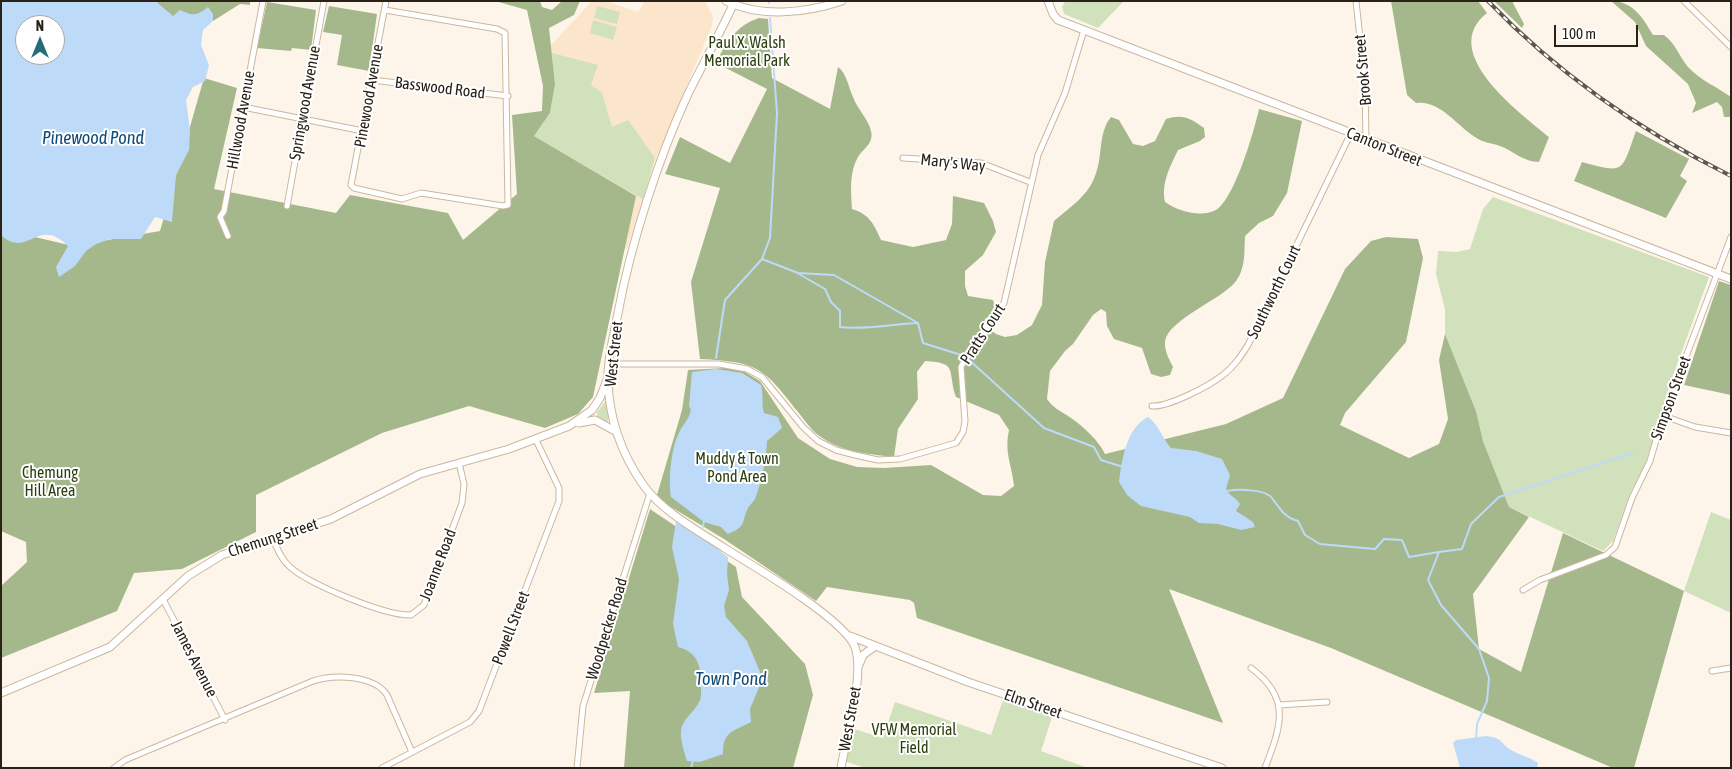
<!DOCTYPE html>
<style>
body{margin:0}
#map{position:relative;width:1732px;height:769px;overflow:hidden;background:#fef5ea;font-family:"Asap Condensed",sans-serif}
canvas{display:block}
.frame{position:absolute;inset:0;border:2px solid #2a2218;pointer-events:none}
.north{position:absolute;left:15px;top:15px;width:50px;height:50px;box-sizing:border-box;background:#fff;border:1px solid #aaa7a3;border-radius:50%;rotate:0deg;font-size:14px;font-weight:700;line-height:20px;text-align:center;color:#2a2218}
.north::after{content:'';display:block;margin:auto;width:18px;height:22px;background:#226b77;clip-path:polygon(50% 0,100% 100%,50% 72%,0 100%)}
.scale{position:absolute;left:1554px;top:25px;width:84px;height:22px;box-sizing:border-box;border:2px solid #2a2218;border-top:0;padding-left:6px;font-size:15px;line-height:18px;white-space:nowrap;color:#2a2218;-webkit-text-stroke:4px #fff;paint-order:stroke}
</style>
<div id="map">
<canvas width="1732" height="769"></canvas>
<div class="frame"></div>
<div class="north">N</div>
<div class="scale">100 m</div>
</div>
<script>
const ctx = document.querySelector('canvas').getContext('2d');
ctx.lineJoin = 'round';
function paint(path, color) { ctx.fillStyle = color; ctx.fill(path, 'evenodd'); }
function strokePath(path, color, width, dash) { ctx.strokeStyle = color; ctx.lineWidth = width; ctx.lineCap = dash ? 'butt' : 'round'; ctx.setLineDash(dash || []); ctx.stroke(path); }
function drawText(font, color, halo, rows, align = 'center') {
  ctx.font = font + ' "Asap Condensed",sans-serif'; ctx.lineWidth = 4; ctx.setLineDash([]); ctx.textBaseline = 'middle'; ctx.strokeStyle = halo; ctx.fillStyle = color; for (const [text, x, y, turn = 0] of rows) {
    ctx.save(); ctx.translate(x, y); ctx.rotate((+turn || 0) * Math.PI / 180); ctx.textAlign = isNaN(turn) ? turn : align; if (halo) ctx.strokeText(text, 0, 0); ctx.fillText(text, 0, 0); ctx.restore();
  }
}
paint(new Path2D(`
 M 592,1 L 606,1 L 638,12 L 645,1 L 705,1 L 713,16 L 712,26 L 654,163 L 627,249 L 530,217 L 554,171 L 551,45 Z`), '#fce6cb');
paint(new Path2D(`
 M 1065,1 L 1124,1 L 1098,28 L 1064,14 L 1062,7 Z
 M 597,6 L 620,12 L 617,24 L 594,18 Z
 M 593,20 L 617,27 L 613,40 L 590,33 Z
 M 552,53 L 598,65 L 591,85 L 602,93 L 612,127 L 628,120 L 655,158 L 643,199 L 534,136 L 550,113 L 555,84 Z
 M 1493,197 L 1709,277 L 1671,381 L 1646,462 L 1629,496 L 1613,541 L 1603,551 L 1509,507 L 1483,441 L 1476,411 L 1445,334 L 1445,309 L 1436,274 L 1438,251 L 1457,252 L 1470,249 L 1483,209 Z
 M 606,400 L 609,418 L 607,423 L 597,416 L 597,412 Z
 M 1711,512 L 1731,520 L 1731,613 L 1684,591 Z
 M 1004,697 L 1053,714 L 1041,751 L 1088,768 L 866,768 L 844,761 L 851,728 L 883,738 L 895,702 L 991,735 Z`), '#d0e1bb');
paint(new Path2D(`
 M 155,1 L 250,1 L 250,5 L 240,4 L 213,21 L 213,14 L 173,17 Z
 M 495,1 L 540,1 L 542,7 L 552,10 L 562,1 L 580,1 L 574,15 L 549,28 L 555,84 L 550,113 L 534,136 L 636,196 L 593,397 L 578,414 L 545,428 L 469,406 L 382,433 L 256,495 L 256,532 L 182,569 L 134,573 L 117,611 L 1,658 L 1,586 L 27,562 L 26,542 L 1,531 L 1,229 L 73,246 L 160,231 L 204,78 L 237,88 L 214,189 L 336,213 L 350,195 L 448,213 L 463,240 L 517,194 L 512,115 L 542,111 L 543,86 L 527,10 Z
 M 1391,1 L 1478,1 L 1487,13 C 1437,52 1520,113 1549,137 L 1539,162 C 1524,162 1513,151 1500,146 C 1490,142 1485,144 1475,137 C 1456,125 1440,100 1416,103 L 1407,95 Z
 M 1494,1 L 1512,1 L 1524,24 L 1522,28 Z
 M 1611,1 C 1633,1 1643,18 1653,35 L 1664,35 C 1676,44 1679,56 1688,67 C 1701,81 1716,86 1731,97 L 1731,117 L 1724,117 L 1722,107 L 1717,102 L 1692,113 L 1696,103 L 1688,84 L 1646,46 L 1635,22 Z
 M 267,2 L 316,10 L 311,50 L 292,48 L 291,51 L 257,48 Z
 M 329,6 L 377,14 L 369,71 L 337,65 L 342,35 L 323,32 Z
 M 759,18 L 768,19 L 772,78 L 830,109 L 838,67 C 847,74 848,86 853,97 C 857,109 868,118 871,131 C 874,143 864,148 858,157 C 849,173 851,191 852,209 C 869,214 874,224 881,240 L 913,247 L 946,240 L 952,224 L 953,196 L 984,203 L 993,221 L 996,232 L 983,255 L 965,271 L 965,286 L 968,296 L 993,300 L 995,306 L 991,315 L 985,319 L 984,324 L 996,334 L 1005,337 L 1017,335 L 1032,325 L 1042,305 L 1045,262 L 1054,221 C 1069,208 1088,196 1095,176 C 1103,157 1098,132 1111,117 L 1119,120 L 1133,144 L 1143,146 L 1155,141 L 1166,119 C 1183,114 1190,118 1204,128 L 1205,137 L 1200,141 L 1178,150 C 1170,167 1161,183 1165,202 C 1178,211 1200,218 1216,210 C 1235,198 1254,131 1259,109 L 1302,121 L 1287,193 L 1273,216 L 1259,223 L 1245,236 C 1244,251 1246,268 1236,281 C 1223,299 1169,319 1165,341 C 1164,350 1169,359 1173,367 L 1170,375 L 1161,377 L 1151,374 L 1142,348 L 1114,339 L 1107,326 L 1106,312 L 1101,309 L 1093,315 L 1073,344 L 1065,351 L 1050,371 L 1047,399 C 1054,409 1061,411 1071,418 C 1084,427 1098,440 1105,454 L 1226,424 L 1283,398 L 1345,269 L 1371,241 L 1386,237 L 1418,239 L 1423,258 L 1406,342 L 1345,413 L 1340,425 L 1409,458 L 1439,444 L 1448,419 L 1439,360 L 1445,334 L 1476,411 L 1483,441 L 1509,507 L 1529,517 L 1473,594 L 1479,649 L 1521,672 L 1563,533 L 1684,591 L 1634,768 L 1613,768 L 1331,648 L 1169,589 L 1223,723 L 917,618 L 914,603 L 910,600 L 827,587 L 816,601 L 724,539 L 661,501 L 657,495 L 682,410 L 688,370 L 725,368 L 745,372 L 760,381 L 798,438 L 830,459 L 857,467 L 884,468 L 931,465 L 983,495 L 1001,496 L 1014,486 C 1012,465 1004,453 1009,430 L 999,415 L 956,397 C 947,370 959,363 925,361 L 917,372 L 918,399 L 898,429 L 894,457 C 871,454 845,453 824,439 C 813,433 806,422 798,412 C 763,367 758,362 700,359 L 691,282 L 720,188 L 665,174 L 680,137 L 730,163 L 767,89 L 716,63 C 726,42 737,25 759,18 Z
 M 1636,131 L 1689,159 L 1680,176 L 1687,181 L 1666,218 L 1574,181 L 1582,162 C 1626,174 1621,172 1636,131 Z
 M 1719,281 L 1731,285 L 1731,395 L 1684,385 Z
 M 650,509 L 736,567 L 742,597 L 805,664 L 813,695 L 793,768 L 624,768 L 630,691 L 594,693 Z`), '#a5b88c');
paint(new Path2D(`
 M 1,1 L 155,1 L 173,16 L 180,10 C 192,16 197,16 208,7 L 213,14 L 213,21 L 203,30 L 201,45 L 209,65 L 205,81 L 193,87 L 186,100 L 190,130 L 189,150 L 176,175 L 172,222 L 155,217 L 141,239 L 110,239 L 96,244 L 86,251 L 75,266 L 59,277 L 56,267 L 68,246 C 38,215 27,260 1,235 ZM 25,25 L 55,25 L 55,55 L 25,55 Z
 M 716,369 L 742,373 L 761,385 C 764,396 761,403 764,413 L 778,417 L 782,428 L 767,441 C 766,460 762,481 755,499 C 753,502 750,505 748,508 C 741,523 747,526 728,534 L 721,527 L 704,522 L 671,497 C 668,479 671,444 682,427 C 686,421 689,418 691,410 L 689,406 L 692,372 Z
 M 1148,417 C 1159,425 1162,438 1171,448 L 1196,451 L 1222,459 L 1230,475 L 1226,489 C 1229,496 1236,497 1240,504 L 1236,511 L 1253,522 L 1255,527 L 1241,530 L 1218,524 L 1199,523 L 1190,517 L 1141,506 L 1127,495 L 1119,482 C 1122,460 1126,428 1148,417 Z
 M 676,521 C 695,527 712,546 728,557 L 727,574 L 729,590 L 724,606 L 726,617 L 747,641 L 760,672 L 760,685 L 750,709 L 751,722 C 732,732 723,731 723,754 L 700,762 L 687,761 C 684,751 680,740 681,730 C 683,719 693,713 698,704 C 702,699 701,692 701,685 C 701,666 698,652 678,647 L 673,624 L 679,579 L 672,547 Z
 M 1486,736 C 1505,738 1500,745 1513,751 C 1522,756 1530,757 1538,763 L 1537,768 L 1460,768 L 1453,743 L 1456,740 Z`), '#bddbf8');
strokePath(new Path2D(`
 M 769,1 L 769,3
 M 762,259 L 798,273 L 834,275 L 918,323 L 923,343 L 961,355
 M 799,274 L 825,289 L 831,302 L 840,311 L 840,327 C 866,330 891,324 918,323
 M 716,358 L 725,300 L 762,259 L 770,238 L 777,113 L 770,18
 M 968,359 L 1044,428 L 1094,447 L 1101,460 L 1123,467
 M 1227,491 C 1238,489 1265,489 1272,498 C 1280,509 1285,518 1298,521 L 1305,535 L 1320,544 L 1375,549 L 1384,539 L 1402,540 L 1409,557 L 1439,552 L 1428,580 L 1441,605 L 1479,649 L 1489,678 L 1487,701 L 1477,724 L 1476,741
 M 703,527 L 704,520
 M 1439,552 L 1462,549 L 1471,524 L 1499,497 L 1633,453
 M 691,768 L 693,760`), '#bddbf8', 2);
const street = new Path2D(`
 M 1356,1 L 1365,85 L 1366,140
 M 1684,1 L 1731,47
 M 385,10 L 497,29 L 505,33 L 508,205 L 503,206 L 421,193 L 402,199 L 354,188 L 351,185 L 386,1
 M 372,80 L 508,96
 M 243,107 L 363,131
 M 903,158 L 981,163 L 1030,182
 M 287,206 L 324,1
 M 228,236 L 220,217 L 224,211 L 263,1
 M 610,364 L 719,364 L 747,369 L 762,377 L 803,427 L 818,441 L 836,450 L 855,455 L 878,460 L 900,459 L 956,443 L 963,432 L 965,421 L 961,367 L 968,353 L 1004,303 L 1038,155 L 1065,93 L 1084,30
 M 1152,406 C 1169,407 1209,386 1223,375 C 1234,367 1241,356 1248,345 L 1351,133
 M 1664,416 L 1695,427 L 1731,433
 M 272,537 C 277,548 281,559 290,567 C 309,584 385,616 411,615 L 424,605 L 462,503 L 464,484 L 459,463
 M 1523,590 L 1540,580 L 1606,555 L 1615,547 L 1632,498 L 1650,461 L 1661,423 L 1731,237
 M 163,599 L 225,720
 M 1251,668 C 1292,698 1281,726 1265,768
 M 1712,671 L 1731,668
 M 1279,705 L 1327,702
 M 114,768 L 125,760 L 313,681 C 334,674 374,675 387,695 L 412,752
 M 382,768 L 470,722 L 479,711 L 559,501 L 559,488 L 536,440
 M 577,768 L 583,706 L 650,493`);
const secondary = new Path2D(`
 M 726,1 C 761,18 806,13 842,1
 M 1048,1 L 1053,14 L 1058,20 L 1731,279
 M 733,5 C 719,35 703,64 688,94 C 658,159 631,243 618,313 C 614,335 607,359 608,380 C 609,419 622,455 644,486 C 664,513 699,531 726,549 C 755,567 844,619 855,647 C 865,675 846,737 841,768
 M 579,423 L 595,420 L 615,431
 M 850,636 L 968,682 L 1222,768
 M 859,665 L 863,655 L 874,647
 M 1,693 L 110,647 L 188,576 L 222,555 L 331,519 L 420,474 L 509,449 L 569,426 L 592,410 L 600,398 L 607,380`);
strokePath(street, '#ccb79c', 7);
strokePath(secondary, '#ccb79c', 9);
strokePath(street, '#fff', 5);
strokePath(secondary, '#fff', 7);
const rail = new Path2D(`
 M 1488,1 C 1558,74 1641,131 1731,176`);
strokePath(rail, '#5f564c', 4);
strokePath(rail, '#fff', 2, [5.5]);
drawText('16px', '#2d3f0e', '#fff', [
 ["Paul X. Walsh",747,43],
 ["Memorial Park",747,61],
 ["Muddy & Town",737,459],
 ["Pond Area",737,477],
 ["Chemung",50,473],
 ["Hill Area",50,491],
 ["VFW Memorial",914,730],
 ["Field",914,748]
]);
drawText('16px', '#2a2218', '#fff', [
 ["Brook Street",1363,70,-95],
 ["Basswood Road",440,88,7],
 ["Pinewood Avenue",369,96,-80],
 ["Springwood Avenue",305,103,-80],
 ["Hillwood Avenue",241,120,-80],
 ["Canton Street",1384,147,22],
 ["Mary's Way",953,163,6],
 ["Southworth Court",1274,292,-64],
 ["Pratts Court",983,334,-57],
 ["West Street",614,354,-84],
 ["Simpson Street",1671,398,-70],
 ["Chemung Street",273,538,-18],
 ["Joanne Road",438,565,-69],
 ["Powell Street",511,628,-69],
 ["Woodpecker Road",607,629,-73],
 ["James Avenue",194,659,63],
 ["Elm Street",1033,704,19],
 ["West Street",850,719,-80]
]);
drawText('italic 18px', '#0f4a76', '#fff', [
 ["Pinewood Pond",93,138],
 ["Town Pond",731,679]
]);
</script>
